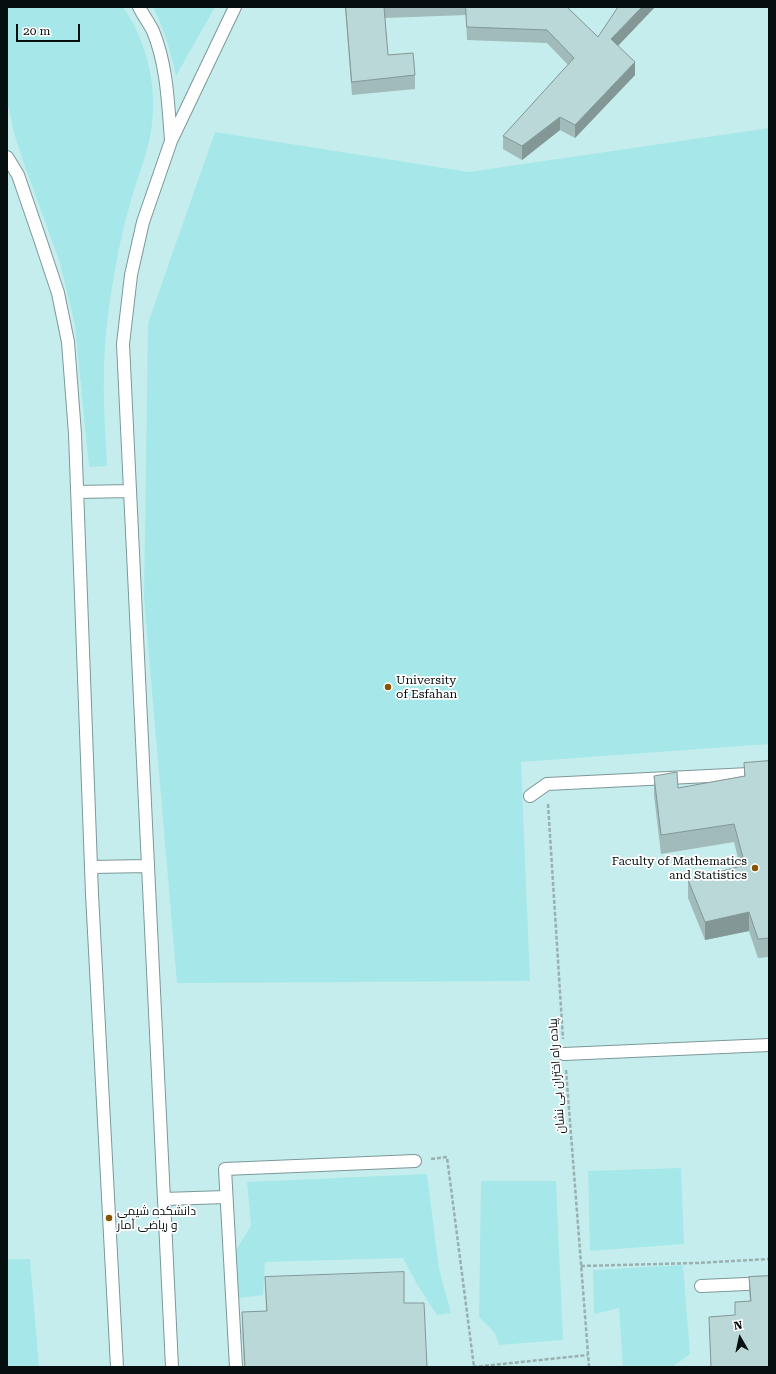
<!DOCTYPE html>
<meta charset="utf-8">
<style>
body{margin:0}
#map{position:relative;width:776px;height:1374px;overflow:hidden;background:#dcfafa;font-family:"Roboto Serif",serif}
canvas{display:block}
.frame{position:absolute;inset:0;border:8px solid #050f0f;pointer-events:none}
.north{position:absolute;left:720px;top:1318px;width:40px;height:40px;-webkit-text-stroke:3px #fff;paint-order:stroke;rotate:351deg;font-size:11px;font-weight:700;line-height:16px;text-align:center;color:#050f0f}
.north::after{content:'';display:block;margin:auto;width:14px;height:18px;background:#050f0f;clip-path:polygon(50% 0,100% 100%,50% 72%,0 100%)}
.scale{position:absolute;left:16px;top:24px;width:64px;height:18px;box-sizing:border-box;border:2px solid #050f0f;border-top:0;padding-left:5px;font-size:12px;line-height:14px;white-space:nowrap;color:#050f0f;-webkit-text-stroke:3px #fff;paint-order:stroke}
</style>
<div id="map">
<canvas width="776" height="1374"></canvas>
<div class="frame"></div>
<div class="north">N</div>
<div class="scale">20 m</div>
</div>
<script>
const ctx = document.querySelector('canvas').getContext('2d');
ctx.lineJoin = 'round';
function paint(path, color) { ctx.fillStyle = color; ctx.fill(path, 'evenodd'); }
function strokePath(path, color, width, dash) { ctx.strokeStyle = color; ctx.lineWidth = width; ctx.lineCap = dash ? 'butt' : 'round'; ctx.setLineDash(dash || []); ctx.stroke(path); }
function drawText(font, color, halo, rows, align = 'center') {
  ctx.font = font + ' "Roboto Serif",Cairo,serif'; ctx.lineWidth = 3.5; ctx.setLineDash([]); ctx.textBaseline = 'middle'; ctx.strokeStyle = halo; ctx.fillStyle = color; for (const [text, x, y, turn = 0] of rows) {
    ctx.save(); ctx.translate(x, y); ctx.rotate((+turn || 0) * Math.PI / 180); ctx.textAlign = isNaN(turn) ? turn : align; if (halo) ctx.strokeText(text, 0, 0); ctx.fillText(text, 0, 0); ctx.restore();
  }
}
paint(new Path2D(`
 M 7,7 L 769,7 L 769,1367 L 7,1367 Z`), '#c6eded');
paint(new Path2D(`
 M 7,7 L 123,7 C 149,44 159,93 150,137 C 145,160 136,182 130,204 C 120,238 114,273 109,308 C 101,361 104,413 107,466 L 89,467 L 75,325 L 60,263 L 21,155 L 14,133 L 9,109 L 7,106 Z
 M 153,7 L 215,7 L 176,76 C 171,52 164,29 153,7 Z
 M 769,128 L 769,744 L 521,762 L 530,981 L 177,983 L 144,598 L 148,323 L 215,132 L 469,172 Z
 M 681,1168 L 684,1244 L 590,1251 L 588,1171 Z
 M 427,1174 L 439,1269 L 451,1313 L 437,1315 L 417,1284 L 403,1258 L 265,1262 L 263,1295 L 239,1298 L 236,1250 L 251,1226 L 247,1182 Z
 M 481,1181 L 556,1181 L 563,1340 L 499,1345 L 495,1333 L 479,1317 Z
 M 7,1259 L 30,1259 L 39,1367 L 7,1367 Z
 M 683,1265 L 690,1354 L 672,1367 L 623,1367 L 619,1308 L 594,1314 L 593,1270 Z`), '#a6e8e9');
const service = new Path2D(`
 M 139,7 C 143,15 149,23 153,31 C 167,65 168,103 171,140
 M 7,157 L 18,175 L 40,239 L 58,293 L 68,342 L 75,434 L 92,894 L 117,1367
 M 77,492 L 130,491
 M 530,796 L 547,784 L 769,773
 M 91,867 L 148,866
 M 564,1054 L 769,1045
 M 164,1199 L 226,1197
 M 701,1286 L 769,1283
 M 172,1367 L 123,344 L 131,275 L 143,222 L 171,141 L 235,7
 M 236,1367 L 225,1169 L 415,1161`);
strokePath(service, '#7c9898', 14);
strokePath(new Path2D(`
 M 548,804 L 563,1039
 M 566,1070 L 589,1367
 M 431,1159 L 447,1157 L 474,1367
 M 581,1266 L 697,1263 L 769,1259
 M 473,1367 L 588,1355`), '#99b0b0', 2.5, [4, 2]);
strokePath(service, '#fff', 12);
paint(new Path2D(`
 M 345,7 L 567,7 L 598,37 L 618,7 L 655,7 L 618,46 L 635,75 L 575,138 L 560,130 L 522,160 L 503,149 L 503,136 L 568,65 L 547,43 L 467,40 L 466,15 L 385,18 L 388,55 L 415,75 L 415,89 L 352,95 Z
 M 769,761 L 769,957 L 758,958 L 749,931 L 705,940 L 688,898 L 688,880 L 740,866 L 734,842 L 661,854 L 654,795 L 654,776 L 678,788 L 744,776 L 744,763 Z
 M 265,1277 L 404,1303 L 427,1367 L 244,1367 L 242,1326 L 242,1312 L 266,1311 Z
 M 749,1277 L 769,1367 L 711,1367 L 709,1317 L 735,1315 L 750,1301 L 749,1290 Z`), '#a1baba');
paint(new Path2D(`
 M 642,7 L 655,7 L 611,53 L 611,39 Z
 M 635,62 L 635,75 L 575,138 L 575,125 Z
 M 560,117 L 560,130 L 522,160 L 522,146 Z
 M 749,912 L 749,931 L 705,940 L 705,922 Z`), '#839797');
const building = new Path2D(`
 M 346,7 L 384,7 L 388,55 L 413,53 L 415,75 L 352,82 Z
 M 466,7 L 567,7 L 598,37 L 618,7 L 642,7 L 611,39 L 635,62 L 575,125 L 560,117 L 522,146 L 503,136 L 574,58 L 547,30 L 467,27 Z
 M 769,761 L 769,938 L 758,939 L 749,912 L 705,922 L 688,880 L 745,865 L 734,824 L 661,835 L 654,776 L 677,772 L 678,788 L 745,776 L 744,763 Z
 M 404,1272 L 404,1303 L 424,1303 L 427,1367 L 245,1367 L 242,1312 L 267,1311 L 265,1277 Z
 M 769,1276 L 769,1367 L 711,1367 L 709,1317 L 735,1315 L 735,1302 L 751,1301 L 749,1277 Z`);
paint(building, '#bbd8d8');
strokePath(building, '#839797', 1);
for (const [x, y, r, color] of [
 [388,687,4,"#885400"],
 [755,868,4,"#885400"],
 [109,1218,4,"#885400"]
]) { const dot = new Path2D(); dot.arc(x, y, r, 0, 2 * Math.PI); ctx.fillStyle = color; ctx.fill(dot); strokePath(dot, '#fff', 1.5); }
drawText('12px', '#050f0f', '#fff', [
 ["University",396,680],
 ["of Esfahan",396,694],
 ["Faculty of Mathematics",747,861,"right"],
 ["and Statistics",747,875,"right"],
 ["دانشکده شیمی",117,1211],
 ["و ریاضی آمار",117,1225]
], 'left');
drawText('12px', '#050f0f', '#fff', [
 ["پیاده راه اختران بی نشان",557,1076,-94]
]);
</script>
